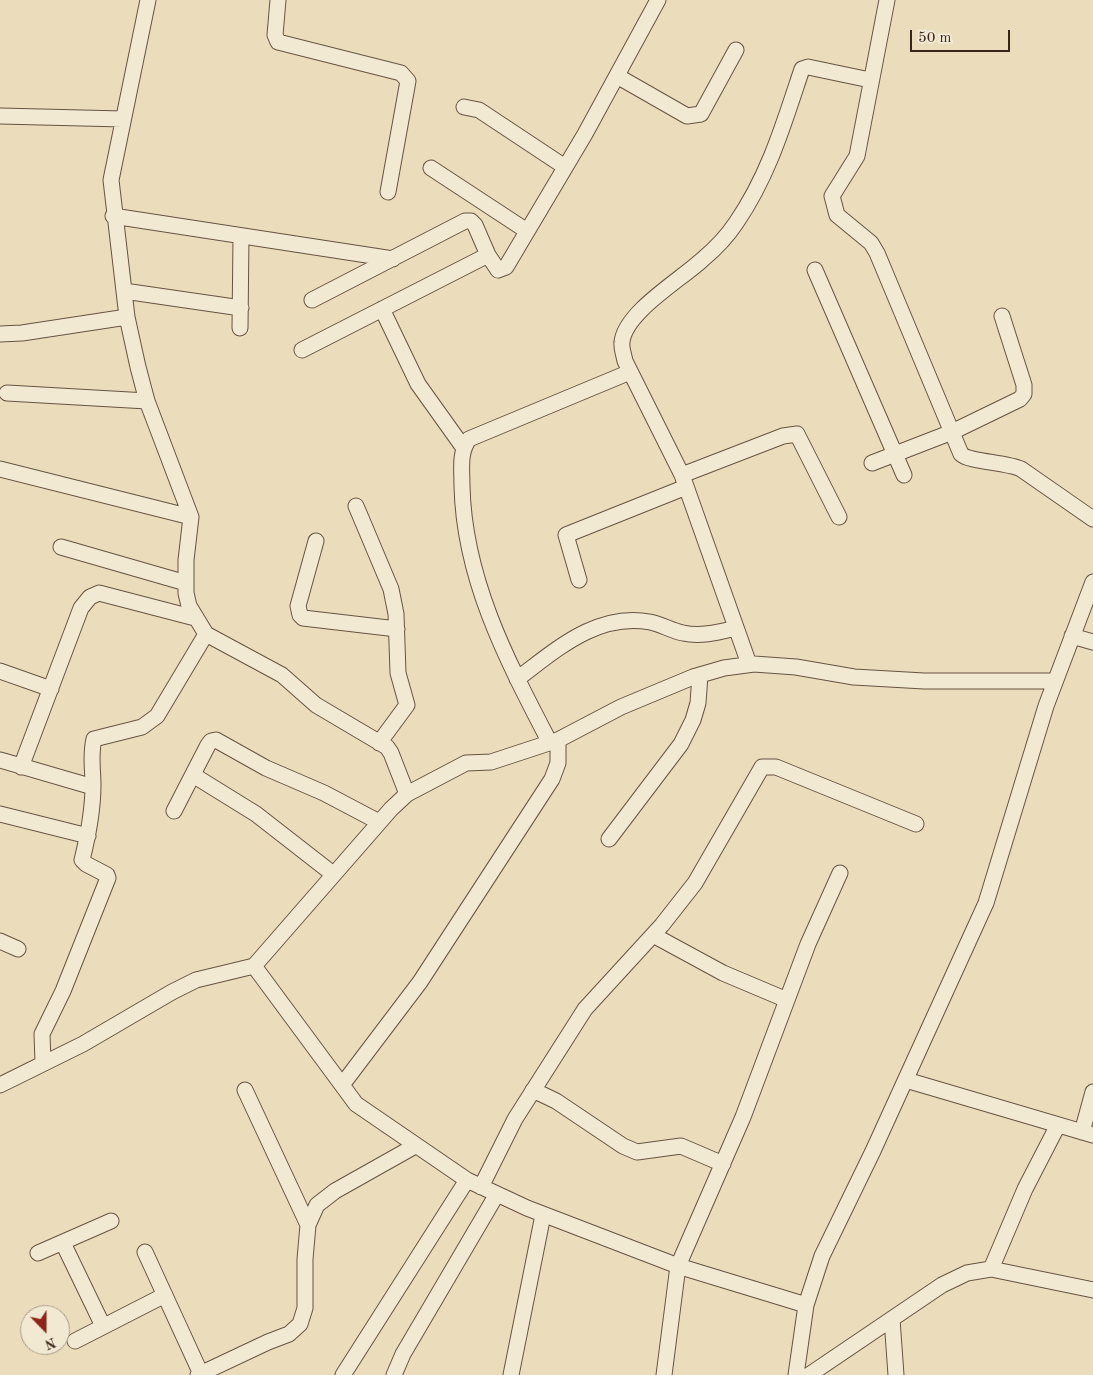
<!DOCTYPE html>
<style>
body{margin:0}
#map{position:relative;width:1093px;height:1375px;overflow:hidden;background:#ebddbc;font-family:"Old Standard TT",serif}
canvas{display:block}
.north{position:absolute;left:20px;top:1305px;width:50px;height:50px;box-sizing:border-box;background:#f2e9d3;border:1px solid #a99b89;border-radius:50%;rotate:158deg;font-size:14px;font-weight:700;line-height:20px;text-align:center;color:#3b251a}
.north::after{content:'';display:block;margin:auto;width:18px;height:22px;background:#8f2418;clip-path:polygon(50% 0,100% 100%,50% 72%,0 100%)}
.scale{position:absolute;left:910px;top:30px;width:100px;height:22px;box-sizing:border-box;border:2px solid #3b251a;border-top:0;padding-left:6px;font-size:15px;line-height:18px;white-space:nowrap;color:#3b251a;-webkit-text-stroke:4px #f2e9d3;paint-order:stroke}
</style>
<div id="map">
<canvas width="1093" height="1375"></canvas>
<div class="north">N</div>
<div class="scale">50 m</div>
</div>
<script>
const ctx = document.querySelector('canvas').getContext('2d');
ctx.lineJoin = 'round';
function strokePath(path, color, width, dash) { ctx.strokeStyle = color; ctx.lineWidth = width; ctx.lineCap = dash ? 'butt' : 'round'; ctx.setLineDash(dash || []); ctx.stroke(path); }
const minor = new Path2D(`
 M 148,0 L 111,180 L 127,317 L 138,367 L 147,401 L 191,517 L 186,560 L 186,593 L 189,606 L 206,634 L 282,675 L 316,705 L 387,747 L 391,753 L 407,794
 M 278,0 L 275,35 L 278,42 L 401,73 L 408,81 L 388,192
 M 887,0 L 857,156 L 832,196 L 837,215 L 871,243 L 877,253 L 961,454 C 969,462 1006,462 1021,469 L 1093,519
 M 617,76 L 687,116 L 701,114 L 736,50
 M 464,107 L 479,110 L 565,167
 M 0,116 L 123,119
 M 431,168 L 527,231
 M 113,216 L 393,259
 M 815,270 L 904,475
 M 124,291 L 241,308
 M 312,300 L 465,221 L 471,221 L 475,225 L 488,255
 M 382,309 L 418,384 L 463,447
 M 240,328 L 241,236
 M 0,334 L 22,333 L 127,317
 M 302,350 L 488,255 L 498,270 L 506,267 L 585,134 L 658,0
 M 7,393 L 147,401
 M 872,463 L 952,432 L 1020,399 L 1024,394 L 1024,385 L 1002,316
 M 0,469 L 191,517
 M 682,475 L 625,361 C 624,355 621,348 622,342 C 625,312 682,279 703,259 C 715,249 728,235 736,223 C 769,175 784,123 802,69 L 808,67 L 870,80
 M 356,506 L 391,589 L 396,614 L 398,673 L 407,705 L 379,743
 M 316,541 L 298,606 L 300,615 L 303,618 L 397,629
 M 61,547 L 186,583
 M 579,580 L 566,535 L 686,487
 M 1072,636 L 1093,642
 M 749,664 L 682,475 L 783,436 L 797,434 L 839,517
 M 0,671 L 51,689
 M 517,679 C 556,650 597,612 650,622 C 661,624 672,631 683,633 C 701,637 719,632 736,628
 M 550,743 C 508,662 464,580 462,486 C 462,469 459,453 469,439 L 630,372
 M 0,760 L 93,787
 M 21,767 L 81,608 L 90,597 L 99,593 L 195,618
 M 193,775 L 256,814 L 333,874
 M 174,811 L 208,745 L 211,741 L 216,740 L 266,768 L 324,793 L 379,822
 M 0,814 L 88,836
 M 609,839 L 681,744 L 693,720 L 698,703 L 700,675
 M 653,935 L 723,973 L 787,1000
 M 0,941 L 18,949
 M 254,966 L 356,1104 L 467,1180 L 527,1208 L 678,1266 L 806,1305
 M 43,1063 L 42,1034 L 63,991 L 108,878 L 107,875 L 86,864 L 82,860 C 88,836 93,810 93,785 C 93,769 90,755 94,739 L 142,727 L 157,716 L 206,634
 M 906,1080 L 1093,1135
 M 0,1085 L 83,1044 L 172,992 L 196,980 L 254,966 L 391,809 L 407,794 L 466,763 L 491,762 L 558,740 L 621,707 L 693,677 L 724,668 L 754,664 L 796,667 L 854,677 L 924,681 L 1055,681
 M 342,1085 L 420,982 L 552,779 L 558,763 L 558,740
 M 245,1090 L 308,1225
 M 533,1090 L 556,1101 L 623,1146 L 637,1152 L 681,1146 L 723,1164
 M 1082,1132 L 1093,1092
 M 481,1187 L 515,1119 L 585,1009 L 662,925 L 695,883 L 762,767 L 776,767 L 916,824
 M 63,1243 L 103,1326
 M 145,1252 L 201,1374
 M 38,1253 L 111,1221
 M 991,1269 L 1025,1189 L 1058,1125
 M 892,1319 L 896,1375
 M 75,1341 L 165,1295
 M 198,1375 L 268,1342 L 289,1334 L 300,1324 L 305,1308 L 305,1259 L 308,1225 L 317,1205 L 335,1191 L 415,1146
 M 343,1375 L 467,1180
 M 394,1375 L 403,1354 L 497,1194
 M 511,1375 L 543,1215
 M 664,1375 L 678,1266 L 743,1117 L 808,944 L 840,873
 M 796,1375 L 806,1305 L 822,1256 L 873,1151 L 986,903 L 1046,706 L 1093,582
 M 809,1375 L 942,1285 L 967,1273 L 991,1269 L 1093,1290`);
strokePath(minor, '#675342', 17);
strokePath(minor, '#f2e9d3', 15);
</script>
